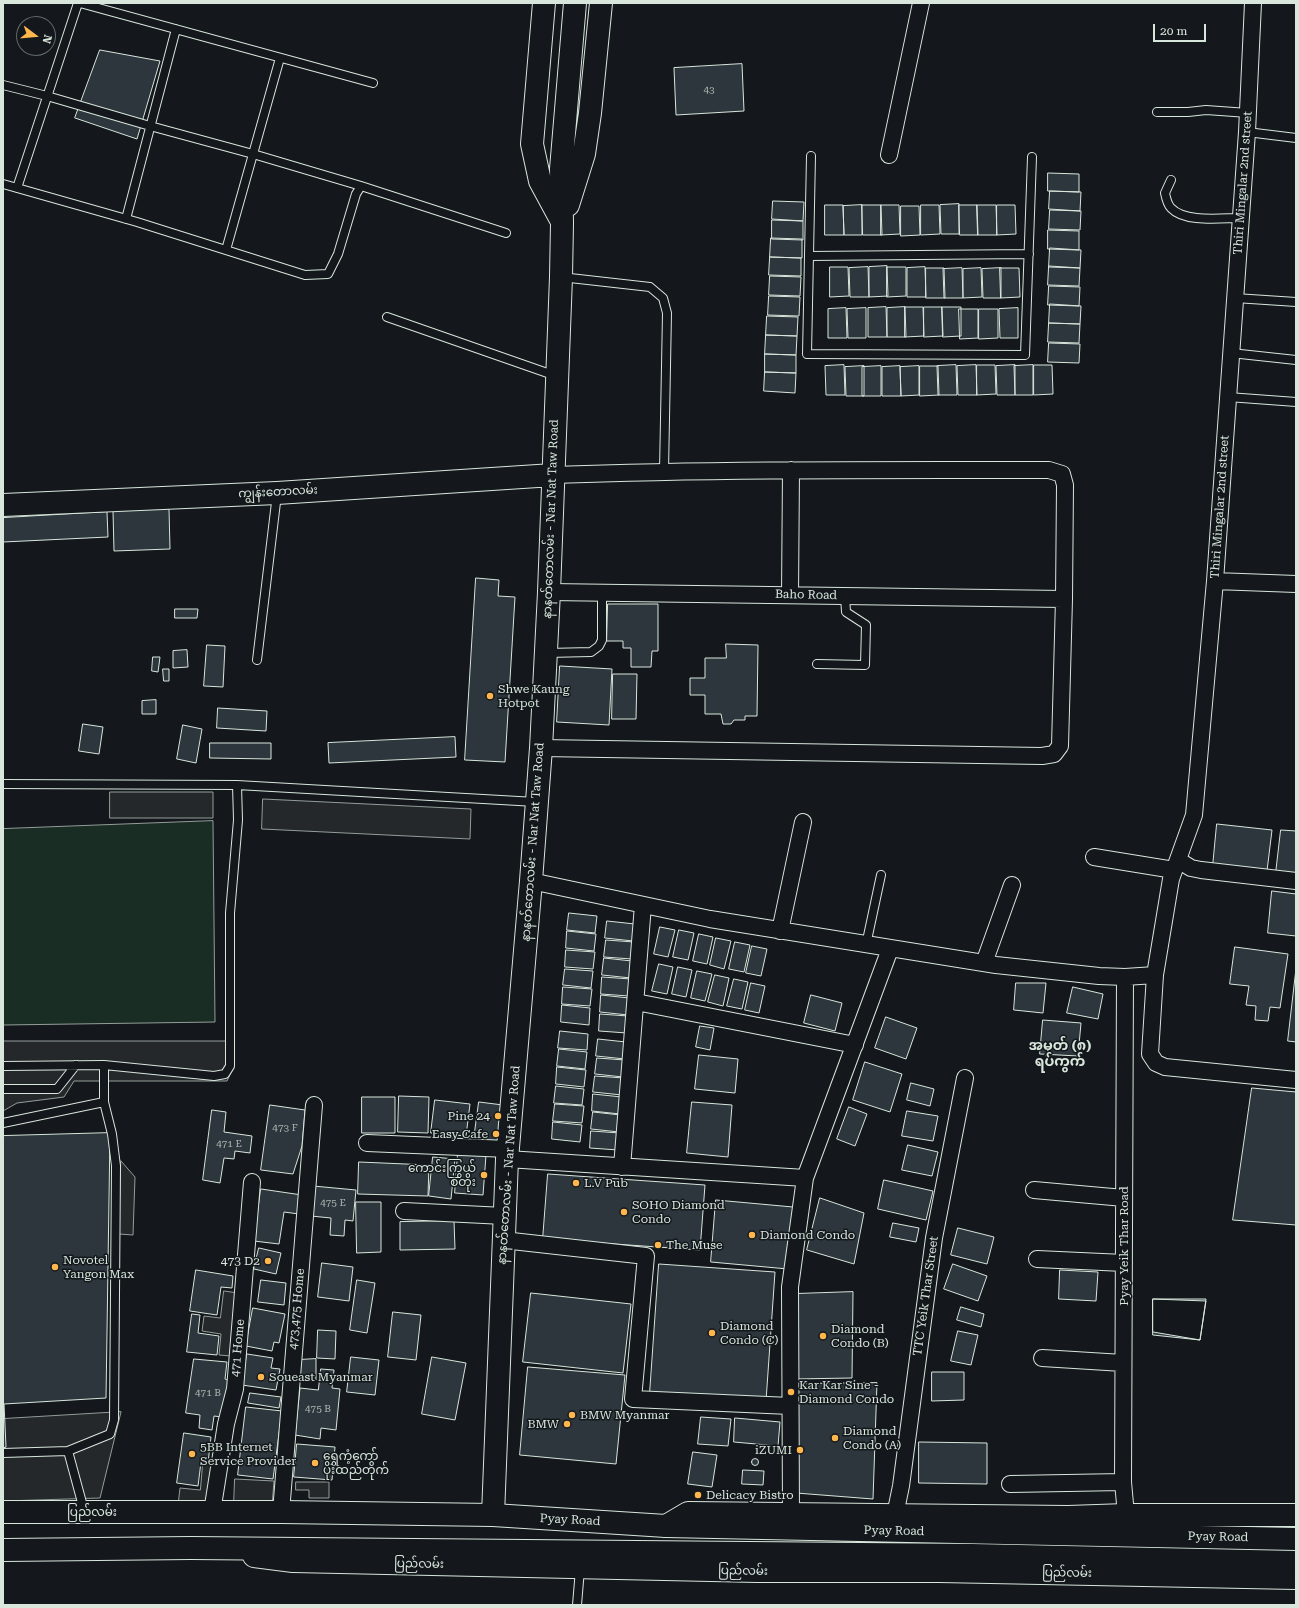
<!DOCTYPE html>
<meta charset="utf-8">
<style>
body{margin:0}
#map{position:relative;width:1299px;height:1608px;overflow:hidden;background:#14181c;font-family:"Roboto Serif",serif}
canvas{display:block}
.frame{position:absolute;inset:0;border:4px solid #d8e6dc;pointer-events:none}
.north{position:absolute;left:16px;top:16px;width:40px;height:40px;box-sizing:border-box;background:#14181c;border:1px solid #626a69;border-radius:50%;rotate:106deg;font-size:11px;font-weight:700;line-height:16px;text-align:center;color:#d8e6dc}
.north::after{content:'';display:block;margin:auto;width:14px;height:18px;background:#ffb74d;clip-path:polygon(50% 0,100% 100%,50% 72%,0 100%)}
.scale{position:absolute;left:1153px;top:24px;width:53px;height:18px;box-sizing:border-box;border:2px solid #d8e6dc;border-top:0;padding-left:5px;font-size:12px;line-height:14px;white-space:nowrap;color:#d8e6dc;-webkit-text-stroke:3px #14181c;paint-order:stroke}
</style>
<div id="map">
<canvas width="1299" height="1608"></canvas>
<div class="frame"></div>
<div class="north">N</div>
<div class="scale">20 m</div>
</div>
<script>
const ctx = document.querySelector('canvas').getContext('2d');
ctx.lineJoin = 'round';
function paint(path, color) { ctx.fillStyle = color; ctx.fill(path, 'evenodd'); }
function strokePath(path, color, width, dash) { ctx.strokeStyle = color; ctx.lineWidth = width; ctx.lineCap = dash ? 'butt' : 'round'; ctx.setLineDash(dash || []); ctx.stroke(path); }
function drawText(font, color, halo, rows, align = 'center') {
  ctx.font = font + ' "Roboto Serif","Noto Sans Myanmar",serif'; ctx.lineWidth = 3; ctx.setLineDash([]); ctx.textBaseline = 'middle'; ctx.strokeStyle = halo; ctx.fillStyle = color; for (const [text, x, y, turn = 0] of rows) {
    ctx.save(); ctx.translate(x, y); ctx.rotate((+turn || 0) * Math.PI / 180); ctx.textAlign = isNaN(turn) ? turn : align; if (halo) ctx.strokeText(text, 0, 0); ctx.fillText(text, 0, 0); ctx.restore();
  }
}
const green = new Path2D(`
 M 213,821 L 215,1022 L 3,1025 L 3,829 Z`);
paint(green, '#1a2d24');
strokePath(green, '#939e99', 1);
const parking = new Path2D(`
 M 110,792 L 213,792 L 213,818 L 110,818 Z
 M 263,799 L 471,809 L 470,839 L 262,829 Z
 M 3,1041 L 233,1041 L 233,1068 L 227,1081 L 74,1081 L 64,1097 L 17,1103 L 3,1111 Z
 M 121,1161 L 135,1177 L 133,1235 L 119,1234 Z
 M 224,1291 L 238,1293 L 231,1356 L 219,1355 L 221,1334 L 202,1331 L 204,1316 L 220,1318 Z
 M 121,1412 L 100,1498 L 3,1501 L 3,1419 Z
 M 203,1464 L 212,1465 L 208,1508 L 178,1505 L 180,1488 L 200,1490 Z
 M 235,1479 L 274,1481 L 272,1506 L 234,1504 Z
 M 296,1482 L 329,1482 L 329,1498 L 309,1498 L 309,1490 L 296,1490 Z`);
paint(parking, '#24282b');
strokePath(parking, '#939e99', 1);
const building = new Path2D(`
 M 100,50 L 160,61 L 137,139 L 75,118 Z
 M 742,64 L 744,111 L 676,115 L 674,68 Z
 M 1048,173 L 1079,174 L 1079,192 L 1048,191 Z
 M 1050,191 L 1081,192 L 1080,211 L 1049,209 Z
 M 773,201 L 804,202 L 803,221 L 772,219 Z
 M 959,204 L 959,234 L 941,234 L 940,205 Z
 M 825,205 L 843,205 L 844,235 L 825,235 Z
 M 862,205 L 862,235 L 844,235 L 843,206 Z
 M 862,205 L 881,205 L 882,235 L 863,235 Z
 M 881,205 L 899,205 L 900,234 L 881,235 Z
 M 921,205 L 939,205 L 940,234 L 921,235 Z
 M 959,205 L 977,205 L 978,235 L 960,235 Z
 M 977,205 L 996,205 L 997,235 L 978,235 Z
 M 997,205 L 1015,205 L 1016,234 L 997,235 Z
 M 901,206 L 919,206 L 920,235 L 901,236 Z
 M 1050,210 L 1081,211 L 1080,230 L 1049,229 Z
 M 772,220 L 803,221 L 803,240 L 772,239 Z
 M 1048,230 L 1079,231 L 1079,250 L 1048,249 Z
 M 771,238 L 802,239 L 802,258 L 770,257 Z
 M 1050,248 L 1081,250 L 1080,268 L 1049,267 Z
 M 770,257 L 801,258 L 801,276 L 769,275 Z
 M 887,266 L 888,296 L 869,297 L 869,267 Z
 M 1049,266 L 1080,268 L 1079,286 L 1048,285 Z
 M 830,267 L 848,267 L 849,296 L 830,297 Z
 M 868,267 L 869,297 L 850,297 L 849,268 Z
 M 887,267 L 906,267 L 906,296 L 887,297 Z
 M 925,267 L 926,297 L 907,297 L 907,268 Z
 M 926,268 L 944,268 L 945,298 L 926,298 Z
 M 962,268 L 963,298 L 944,298 L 943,269 Z
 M 981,268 L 982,297 L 963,298 L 963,269 Z
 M 1000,268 L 1019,268 L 1020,297 L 1001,298 Z
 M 1001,268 L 1001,298 L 983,298 L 982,269 Z
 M 770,276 L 801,277 L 800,296 L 769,295 Z
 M 1049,286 L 1080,287 L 1079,306 L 1048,305 Z
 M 769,296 L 800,297 L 799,316 L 768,315 Z
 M 1050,304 L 1081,306 L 1080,324 L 1049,323 Z
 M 886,307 L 887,337 L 868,337 L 868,308 Z
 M 905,307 L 906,337 L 887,337 L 887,308 Z
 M 905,307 L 923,307 L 924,336 L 905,337 Z
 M 924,307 L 942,307 L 943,336 L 924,337 Z
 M 942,307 L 961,307 L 961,336 L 943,337 Z
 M 846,308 L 847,338 L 828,338 L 828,309 Z
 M 866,308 L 866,338 L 848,338 L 847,309 Z
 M 1018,308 L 1018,338 L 1000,338 L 999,309 Z
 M 959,309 L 978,309 L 978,338 L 960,339 Z
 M 979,309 L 998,309 L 998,338 L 979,339 Z
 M 767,316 L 798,317 L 797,336 L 766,335 Z
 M 1049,323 L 1080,324 L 1079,343 L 1048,342 Z
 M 766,335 L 797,336 L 796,355 L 765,354 Z
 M 1049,343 L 1080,344 L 1079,363 L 1048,362 Z
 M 765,354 L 796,355 L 796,373 L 765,372 Z
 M 844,365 L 845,395 L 826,395 L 825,366 Z
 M 956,365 L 957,395 L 938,395 L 937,366 Z
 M 976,365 L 977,395 L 958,395 L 957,366 Z
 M 977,365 L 995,365 L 996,394 L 977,395 Z
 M 1015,365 L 1015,395 L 997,395 L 996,366 Z
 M 1033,365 L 1033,395 L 1015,395 L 1014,366 Z
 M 1034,365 L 1052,365 L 1053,394 L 1034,395 Z
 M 864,366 L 864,396 L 846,396 L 845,367 Z
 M 881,366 L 881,396 L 862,396 L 862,367 Z
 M 900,366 L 901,396 L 882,396 L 882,367 Z
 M 919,366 L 919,395 L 901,396 L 900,367 Z
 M 920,366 L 938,366 L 939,395 L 920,396 Z
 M 765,372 L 796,373 L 795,393 L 764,391 Z
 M 169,509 L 170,549 L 114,551 L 113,511 Z
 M 107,512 L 108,537 L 3,542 L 3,518 Z
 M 476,578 L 499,580 L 498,596 L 515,597 L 505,762 L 465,760 Z
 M 608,604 L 658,604 L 658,651 L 652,651 L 651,667 L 631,667 L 631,648 L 623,648 L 623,641 L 607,641 Z
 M 175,609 L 198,609 L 197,618 L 175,618 Z
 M 726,644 L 758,645 L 757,716 L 745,716 L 745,720 L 734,720 L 731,724 L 723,724 L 721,714 L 705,714 L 705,695 L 690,695 L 690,678 L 705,678 L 705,658 L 726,658 Z
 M 207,645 L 225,646 L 223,687 L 204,686 Z
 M 187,650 L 188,667 L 173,668 L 173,651 Z
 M 153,657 L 160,657 L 158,672 L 152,671 Z
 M 560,666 L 612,669 L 609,725 L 557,722 Z
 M 163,669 L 169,669 L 169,681 L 164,681 Z
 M 613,674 L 637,674 L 636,719 L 612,719 Z
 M 156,700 L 156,714 L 142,714 L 142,701 Z
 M 218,708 L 267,711 L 266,731 L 217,728 Z
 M 83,724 L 103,727 L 99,754 L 79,751 Z
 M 183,725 L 202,729 L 196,763 L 177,759 Z
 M 455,737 L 456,757 L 329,763 L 328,743 Z
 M 210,743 L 271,743 L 271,759 L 210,758 Z
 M 1217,824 L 1272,830 L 1267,871 L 1213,866 Z
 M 1281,830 L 1296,831 L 1296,875 L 1276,873 Z
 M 1272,891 L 1296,894 L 1296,936 L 1268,933 Z
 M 569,913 L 597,916 L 595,933 L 567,930 Z
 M 607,921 L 635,924 L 633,941 L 605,938 Z
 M 660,927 L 675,930 L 668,957 L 654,954 Z
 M 679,930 L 694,933 L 688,960 L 673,957 Z
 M 567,931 L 596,934 L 594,951 L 566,948 Z
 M 699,934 L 713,937 L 707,964 L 693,961 Z
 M 716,938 L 731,941 L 724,969 L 710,965 Z
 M 606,940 L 634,942 L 632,959 L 604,957 Z
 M 735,942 L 750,945 L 744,972 L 729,969 Z
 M 752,946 L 767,949 L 761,976 L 746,973 Z
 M 1235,947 L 1288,954 L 1280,1008 L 1270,1007 L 1268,1021 L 1255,1020 L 1256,1006 L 1246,1005 L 1249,986 L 1230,984 Z
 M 566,950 L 595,952 L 593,969 L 565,967 Z
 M 604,958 L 632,961 L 631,978 L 602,975 Z
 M 659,964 L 673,967 L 667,994 L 652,991 Z
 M 678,967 L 692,970 L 686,997 L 672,994 Z
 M 565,969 L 593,971 L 591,988 L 563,985 Z
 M 1296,969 L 1296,1042 L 1288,1041 Z
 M 697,971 L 712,974 L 705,1001 L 691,998 Z
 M 715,975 L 729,978 L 723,1006 L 708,1002 Z
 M 602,977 L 631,979 L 629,996 L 601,994 Z
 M 734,979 L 748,982 L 742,1009 L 727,1006 Z
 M 751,983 L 765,986 L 759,1013 L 745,1010 Z
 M 1016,983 L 1046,983 L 1043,1013 L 1014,1010 Z
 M 563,987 L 592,989 L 590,1006 L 562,1004 Z
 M 1073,987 L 1103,994 L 1098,1019 L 1067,1013 Z
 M 601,995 L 629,998 L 628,1015 L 600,1012 Z
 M 811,995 L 842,1003 L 835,1031 L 804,1023 Z
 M 562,1005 L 590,1008 L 589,1025 L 561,1022 Z
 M 600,1014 L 628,1016 L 627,1033 L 599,1031 Z
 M 886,1017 L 917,1028 L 906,1059 L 875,1048 Z
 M 1043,1020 L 1081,1023 L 1078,1056 L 1040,1054 Z
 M 700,1026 L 714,1028 L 710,1050 L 696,1047 Z
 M 560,1031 L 588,1034 L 587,1050 L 558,1048 Z
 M 598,1039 L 626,1042 L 625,1059 L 596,1056 Z
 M 559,1049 L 587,1052 L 585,1069 L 557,1066 Z
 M 699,1055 L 738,1059 L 735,1093 L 695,1089 Z
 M 597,1058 L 625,1060 L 623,1077 L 595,1074 Z
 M 865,1062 L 902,1074 L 890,1112 L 853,1100 Z
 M 557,1067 L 586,1070 L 584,1087 L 556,1084 Z
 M 595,1076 L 624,1078 L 622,1095 L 593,1092 Z
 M 911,1083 L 934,1089 L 930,1106 L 907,1100 Z
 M 556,1086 L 584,1089 L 582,1105 L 554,1103 Z
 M 1252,1088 L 1296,1092 L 1296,1225 L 1233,1220 Z
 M 593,1094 L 622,1097 L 620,1114 L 592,1111 Z
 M 399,1096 L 429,1097 L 428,1133 L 398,1132 Z
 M 362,1097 L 395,1097 L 395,1133 L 362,1133 Z
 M 435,1100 L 470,1104 L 466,1136 L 431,1133 Z
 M 479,1102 L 503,1105 L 498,1142 L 474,1139 Z
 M 692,1102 L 732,1105 L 728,1157 L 687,1153 Z
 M 555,1104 L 584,1106 L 582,1123 L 553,1121 Z
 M 270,1105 L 305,1110 L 302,1146 L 293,1174 L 261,1170 Z
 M 849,1107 L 867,1114 L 855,1146 L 837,1139 Z
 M 212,1110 L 226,1112 L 224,1132 L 252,1136 L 250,1153 L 235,1151 L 234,1159 L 224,1158 L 220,1183 L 203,1180 Z
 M 907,1111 L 938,1116 L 933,1141 L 902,1136 Z
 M 593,1112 L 621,1115 L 619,1132 L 591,1129 Z
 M 553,1122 L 582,1125 L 580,1142 L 552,1139 Z
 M 591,1131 L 620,1133 L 618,1150 L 590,1148 Z
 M 110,1133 L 106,1398 L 4,1404 L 6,1447 L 3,1448 L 3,1136 Z
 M 908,1145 L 938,1152 L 932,1176 L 902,1170 Z
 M 458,1153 L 486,1155 L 483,1195 L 455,1193 Z
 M 433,1157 L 455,1159 L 451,1199 L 429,1196 Z
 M 359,1162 L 429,1165 L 428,1196 L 358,1194 Z
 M 548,1174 L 705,1185 L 700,1250 L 543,1239 Z
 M 884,1180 L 933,1191 L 926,1220 L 878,1209 Z
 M 313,1186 L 356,1190 L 353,1221 L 345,1220 L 344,1236 L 330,1235 L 331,1218 L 311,1216 Z
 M 261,1189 L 302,1195 L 299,1214 L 284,1212 L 279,1244 L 254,1241 Z
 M 820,1198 L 864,1213 L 854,1264 L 807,1250 Z
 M 716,1200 L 793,1207 L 788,1269 L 711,1262 Z
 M 356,1202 L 381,1202 L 381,1252 L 357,1253 Z
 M 454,1221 L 455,1249 L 400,1250 L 400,1222 Z
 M 893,1223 L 919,1228 L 916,1242 L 890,1237 Z
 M 958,1228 L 994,1237 L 987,1264 L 951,1255 Z
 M 259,1248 L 281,1253 L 276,1274 L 254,1269 Z
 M 322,1263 L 353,1267 L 349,1301 L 318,1297 Z
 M 659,1264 L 775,1272 L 766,1401 L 650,1393 Z
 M 953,1264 L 987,1276 L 978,1301 L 944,1289 Z
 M 196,1270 L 233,1276 L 232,1288 L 221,1287 L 217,1315 L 190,1311 Z
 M 1060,1270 L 1098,1272 L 1096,1301 L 1059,1299 Z
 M 261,1280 L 286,1283 L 284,1305 L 258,1302 Z
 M 357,1280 L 375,1283 L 367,1333 L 350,1330 Z
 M 853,1292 L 852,1378 L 794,1379 L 794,1294 Z
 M 531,1293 L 631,1304 L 623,1373 L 523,1362 Z
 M 1153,1299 L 1206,1301 L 1200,1340 L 1153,1335 Z
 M 1153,1299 L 1206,1299 L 1200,1340 L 1153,1332 Z
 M 961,1307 L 984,1314 L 981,1327 L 957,1320 Z
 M 253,1308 L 285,1314 L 279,1343 L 274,1342 L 272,1351 L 246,1346 Z
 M 393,1312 L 421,1315 L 416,1360 L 388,1357 Z
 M 192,1314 L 200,1315 L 198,1333 L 219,1336 L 217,1355 L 187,1352 Z
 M 318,1330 L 336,1331 L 335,1359 L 317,1358 Z
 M 958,1331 L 978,1335 L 971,1365 L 951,1361 Z
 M 247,1354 L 273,1358 L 271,1368 L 280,1369 L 276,1390 L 242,1385 Z
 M 351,1357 L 379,1360 L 375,1395 L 347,1392 Z
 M 432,1357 L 466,1363 L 455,1420 L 422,1414 Z
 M 194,1359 L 227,1362 L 225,1379 L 232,1381 L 222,1417 L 214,1416 L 212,1430 L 199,1428 L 200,1415 L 186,1413 Z
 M 316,1359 L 316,1380 L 298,1380 L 298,1360 Z
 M 528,1367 L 625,1375 L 616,1464 L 520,1455 Z
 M 321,1369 L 334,1370 L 332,1388 L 340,1389 L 336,1430 L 321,1428 L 320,1439 L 295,1435 L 300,1388 L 318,1390 Z
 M 932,1372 L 964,1372 L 964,1400 L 932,1401 Z
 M 877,1383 L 873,1499 L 796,1493 L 794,1384 Z
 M 250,1393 L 281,1397 L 279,1408 L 248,1403 Z
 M 246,1407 L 282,1411 L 273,1479 L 238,1475 Z
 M 701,1417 L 731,1419 L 728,1446 L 698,1444 Z
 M 735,1418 L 780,1422 L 778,1446 L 734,1442 Z
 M 184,1433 L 211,1437 L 208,1463 L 201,1462 L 198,1486 L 177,1483 Z
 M 919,1442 L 987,1443 L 987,1484 L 919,1483 Z
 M 297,1444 L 335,1447 L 332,1480 L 294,1477 Z
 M 693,1452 L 717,1455 L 712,1487 L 688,1484 Z
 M751.5 1462a3.5 3.5 0 1 1 7 0a3.5 3.5 0 1 1-7 0Z
 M 743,1470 L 764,1471 L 763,1485 L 742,1484 Z`);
paint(building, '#2c363c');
strokePath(building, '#d8e6dc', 1);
const lane = new Path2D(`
 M 80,3 L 373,83
 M 3,85 L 47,96 L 150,126 L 253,154 L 361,186
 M 1157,112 L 1188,112 L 1206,110 L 1248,113
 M 1247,132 L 1296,138
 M 811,156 L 807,354 L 1025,355 L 1032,157
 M 1171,180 L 1165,193 C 1166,198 1168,205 1171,208 C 1185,223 1221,218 1241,218
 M 3,184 L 137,222 L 305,275 L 328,274 L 338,254 L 356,194 L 361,186 L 506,233
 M 17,188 L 78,3
 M 126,219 L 176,29
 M 226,250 L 280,58
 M 809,256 L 1029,254
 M 561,277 L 650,287 L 663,298 L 667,313 L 664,471
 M 1235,298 L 1296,302
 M 387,317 L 556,376
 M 1231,353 L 1296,360
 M 1228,397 L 1296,402
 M 547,653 L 591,652 L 599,646 L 602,640 L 602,593
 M 257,660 L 277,494
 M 817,664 L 865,665 L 866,625 L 846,612 L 845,596
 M 3,784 L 237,785 L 536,802
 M 866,945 L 881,875
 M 3,1066 L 104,1065
 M 3,1089 L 57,1089 L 76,1065
 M 3,1123 L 104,1102
 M 3,1453 L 68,1451
 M 84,1510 L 68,1451 L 110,1434 L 114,1420 L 116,1166 L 112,1134 L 104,1102 L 104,1065 L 214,1076 L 225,1074 L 230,1066 L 230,913 L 238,820 L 237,785
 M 577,1605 L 580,1569`);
const street = new Path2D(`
 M 889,155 L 921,3
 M 1215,581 L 1296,584
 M 549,592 L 1064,599
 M 790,595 L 791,470
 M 541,748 L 1042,756 L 1054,754 L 1060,746 L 1064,599 L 1065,485 L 1062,474 L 1049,470 C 884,470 719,469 553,475
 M 1094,857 L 1174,870
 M 1178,860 L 1191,868 L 1201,870 L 1296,881
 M 531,881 L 710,919 L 996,965 L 1099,976 L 1125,977 L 1155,975 L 1171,879 L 1194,815 L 1215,581 L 1247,132 L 1253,3
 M 780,931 L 803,822
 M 984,963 L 1012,885
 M 1155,975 L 1150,1054 L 1156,1063 L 1165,1067 L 1296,1080
 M 1125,977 L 1123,1482 L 1126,1515
 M 636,1002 L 855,1045
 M 367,1143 L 508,1149
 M 507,1159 L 805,1178
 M 622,1167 L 643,905
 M 1034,1190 L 1124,1198
 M 404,1211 L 504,1216
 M 503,1240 L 646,1256 L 633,1399 L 790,1406
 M 1037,1259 L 1124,1263
 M 1042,1358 L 1123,1363
 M 1010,1484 L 1123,1482
 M 212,1512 L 226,1424 L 235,1389 L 252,1182
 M 281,1512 L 314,1105
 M 791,1515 L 790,1287 L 805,1178 L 890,949
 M 895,1515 L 901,1486 L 934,1238 L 965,1078`);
const secondary = new Path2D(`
 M 544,3 L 532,144 L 540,181 L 560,218
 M 568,205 L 584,154 L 590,113 L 601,3
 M 3,505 L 277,493 L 553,475
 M 493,1515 L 507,1159 L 531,881 L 541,748 L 549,592 L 561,277 L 562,223 L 561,169 L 575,3`);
const primary = new Path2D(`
 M 666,1526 L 688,1513 L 1068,1517 L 1126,1515 L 1296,1515
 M 254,1556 L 293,1561 L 757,1571 L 939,1571 L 1296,1578`);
const highway = new Path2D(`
 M 3,1512 L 281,1512 L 493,1515 L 666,1526 L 1296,1539
 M 3,1550 L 191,1548 L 972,1555 L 1296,1562`);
strokePath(lane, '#d8e6dc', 10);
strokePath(street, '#d8e6dc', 18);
strokePath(secondary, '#d8e6dc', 24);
strokePath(primary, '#d8e6dc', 24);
strokePath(highway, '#d8e6dc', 24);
strokePath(lane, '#14181c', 8);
strokePath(street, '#14181c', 16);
strokePath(secondary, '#14181c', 22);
strokePath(primary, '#14181c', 22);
strokePath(highway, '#14181c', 22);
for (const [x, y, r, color] of [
 [490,696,4,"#ffb74d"],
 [498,1116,4,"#ffb74d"],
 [496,1134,4,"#ffb74d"],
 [484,1175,4,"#ffb74d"],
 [576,1183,4,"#ffb74d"],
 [624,1212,4,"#ffb74d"],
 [752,1235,4,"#ffb74d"],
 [658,1245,4,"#ffb74d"],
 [268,1261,4,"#ffb74d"],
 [55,1267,4,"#ffb74d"],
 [712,1333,4,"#ffb74d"],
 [823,1336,4,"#ffb74d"],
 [261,1377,4,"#ffb74d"],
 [791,1392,4,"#ffb74d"],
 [572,1415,4,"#ffb74d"],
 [567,1424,4,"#ffb74d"],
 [835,1438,4,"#ffb74d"],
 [800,1450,4,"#ffb74d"],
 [192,1454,4,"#ffb74d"],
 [315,1463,4,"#ffb74d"],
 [698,1495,4,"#ffb74d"]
]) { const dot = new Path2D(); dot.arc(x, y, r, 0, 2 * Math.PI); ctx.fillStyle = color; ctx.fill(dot); strokePath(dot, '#14181c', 1.5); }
drawText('10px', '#adbab4', null, [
 ["43",709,90],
 ["473 F",285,1128],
 ["471 E",229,1144],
 ["475 E",333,1203],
 ["471 B",208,1393],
 ["475 B",318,1409]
]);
drawText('12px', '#d8e6dc', '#14181c', [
 ["Thiri Mingalar 2nd street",1243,183,-86],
 ["ကျွန်းတောလမ်း",278,492,-3],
 ["Thiri Mingalar 2nd street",1220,507,-86],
 ["နာနတ်တောလမ်း - Nar Nat Taw Road",551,519,-88],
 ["Baho Road",806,595,1],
 ["နာနတ်တောလမ်း - Nar Nat Taw Road",533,842,-86],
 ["နာနတ်တောလမ်း - Nar Nat Taw Road",509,1165,-86],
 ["Pyay Yeik Thar Road",1124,1246,-90],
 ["TTC Yeik Thar Street",926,1296,-82],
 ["473,475 Home",297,1309,-85],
 ["471 Home",238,1348,-85],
 ["ပြည်လမ်း",92,1512],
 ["Pyay Road",570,1520,3],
 ["Pyay Road",894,1531,1],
 ["Pyay Road",1218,1537,1],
 ["ပြည်လမ်း",419,1564,1],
 ["ပြည်လမ်း",743,1571,1],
 ["ပြည်လမ်း",1067,1573,1]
]);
drawText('12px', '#d8e6dc', '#14181c', [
 ["Shwe Kaung",498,689],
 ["Hotpot",498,703],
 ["Pine 24",490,1116,"right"],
 ["Easy Cafe",488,1134,"right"],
 ["ကောင်းကြွယ်",476,1168,"right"],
 ["စတိုး",476,1182,"right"],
 ["L.V Pub",584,1183],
 ["SOHO Diamond",632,1205],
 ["Condo",632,1219],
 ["Diamond Condo",760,1235],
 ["The Muse",666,1245],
 ["Novotel",63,1260],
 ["Yangon Max",63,1274],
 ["473 D2",260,1261,"right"],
 ["Diamond",720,1326],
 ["Condo (C)",720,1340],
 ["Diamond",831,1329],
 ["Condo (B)",831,1343],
 ["Soueast Myanmar",269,1377],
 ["Kar Kar Sine -",799,1385],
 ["Diamond Condo",799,1399],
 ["BMW Myanmar",580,1415],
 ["BMW",559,1424,"right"],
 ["Diamond",843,1431],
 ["Condo (A)",843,1445],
 ["5BB Internet",200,1447],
 ["Service Provider",200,1461],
 ["iZUMI",792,1450,"right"],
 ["ရွှေကံ့ကော်",323,1456],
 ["ပိုးထည်တိုက်",323,1470],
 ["Delicacy Bistro",706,1495]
], 'left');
drawText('bold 14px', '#d8e6dc', '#14181c', [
 ["အမှတ် (၈)",1060,1046],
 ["ရပ်ကွက်",1060,1062]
]);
</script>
